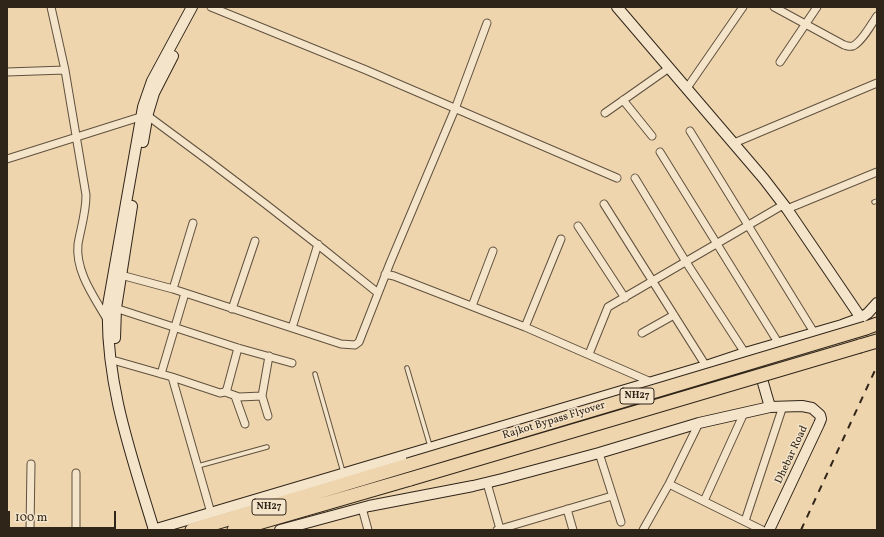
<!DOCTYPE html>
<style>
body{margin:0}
#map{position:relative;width:884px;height:537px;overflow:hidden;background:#eed5ae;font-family:Vollkorn,serif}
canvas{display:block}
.frame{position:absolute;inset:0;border:8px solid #302519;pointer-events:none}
.scale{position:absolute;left:8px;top:511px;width:108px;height:18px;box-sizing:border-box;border:2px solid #302519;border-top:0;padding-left:5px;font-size:12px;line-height:14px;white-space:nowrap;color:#302519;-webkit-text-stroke:3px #f4e4ca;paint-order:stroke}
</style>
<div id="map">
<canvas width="884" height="537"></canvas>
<div class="frame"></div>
<div class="scale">100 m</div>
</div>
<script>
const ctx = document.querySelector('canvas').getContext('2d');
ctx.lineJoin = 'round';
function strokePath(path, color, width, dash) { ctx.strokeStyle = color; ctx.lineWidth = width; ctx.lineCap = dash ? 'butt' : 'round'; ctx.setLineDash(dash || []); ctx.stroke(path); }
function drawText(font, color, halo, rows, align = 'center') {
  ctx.font = font + ' Vollkorn,serif'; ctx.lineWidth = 3; ctx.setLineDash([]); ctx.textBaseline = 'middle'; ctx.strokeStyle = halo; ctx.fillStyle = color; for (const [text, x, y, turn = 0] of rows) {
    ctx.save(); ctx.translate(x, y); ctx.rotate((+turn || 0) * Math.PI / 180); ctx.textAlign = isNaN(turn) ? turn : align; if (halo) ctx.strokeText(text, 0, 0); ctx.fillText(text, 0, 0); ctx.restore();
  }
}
const lane = new Path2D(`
 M 874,202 L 877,201
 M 407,368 L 430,446
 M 315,374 L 343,472
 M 198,466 L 267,447`);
const street = new Path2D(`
 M 51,7 L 65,70 L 86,195 C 86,213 81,227 78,244 C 75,272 95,298 108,321
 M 211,7 L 366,70 L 617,178
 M 774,7 L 844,45 C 848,46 850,47 853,46 C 862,42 872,23 877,16
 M 780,62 L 817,7
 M 7,72 L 65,70
 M 687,88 L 743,7
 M 623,100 L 652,136
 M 605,113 L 669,68
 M 148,116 C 226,173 303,232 378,293
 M 690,131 L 815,334
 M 734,143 L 877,83
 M 660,152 L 779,344
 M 7,159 L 140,117
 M 635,178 L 686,262 L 745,353
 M 604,204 L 706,366
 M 787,209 L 877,172
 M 578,226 L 625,298
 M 117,274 L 173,289 L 341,344 L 355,345 L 359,342 L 390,263 L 455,109 L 487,23
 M 385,274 L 394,276 L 525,327 L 651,382
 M 173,289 L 193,223
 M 472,306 L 493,251
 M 112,307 L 238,348 L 292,363
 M 232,309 L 255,241
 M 525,327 L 561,239
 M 292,328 L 318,244
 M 642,333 L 674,315
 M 589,354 L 608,307 L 783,205
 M 116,361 L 172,377 L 211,513
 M 161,374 L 185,293
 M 172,377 L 220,393 L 225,392 L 227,389 L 238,348
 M 225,392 L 239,397 L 262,396
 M 235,396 L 245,424
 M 268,416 L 262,396 L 269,356
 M 599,453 L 621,522
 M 487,483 L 500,529
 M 669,484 L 762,530
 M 704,501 L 744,413
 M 362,508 L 368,530
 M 567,509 L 573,530
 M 745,521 L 783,406
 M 30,530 L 31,464
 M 76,530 L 76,473
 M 497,530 L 612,496
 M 643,530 L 669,484 L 699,423`);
const secondary = new Path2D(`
 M 617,7 L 764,179 L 787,209 L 861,318
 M 143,142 L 148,113 L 154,93 L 173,56
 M 115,338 L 116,308 L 132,206
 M 755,355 L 770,407
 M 153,530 L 706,366 L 745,353 L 842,325 L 861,318 L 868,313 L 877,303
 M 154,530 C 132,457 105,383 108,305 L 143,107 L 152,81 L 192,7
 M 280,530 L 369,506 L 473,486 L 502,479 L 599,453 L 699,423 L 770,407 L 802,406 L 812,408 L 820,415 L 821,419 L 819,424 L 769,530`);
const highway = new Path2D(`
 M 866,328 L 877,324
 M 860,346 L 877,341
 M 192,530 L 408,465
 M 234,530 L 410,479`);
strokePath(lane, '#60513e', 5.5);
strokePath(street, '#60513e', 9);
strokePath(secondary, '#302519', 12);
strokePath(highway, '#302519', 15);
strokePath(lane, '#f4e4ca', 3.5);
strokePath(street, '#f4e4ca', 7);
strokePath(secondary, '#f4e4ca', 10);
strokePath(highway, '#eed5ae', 13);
strokePath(new Path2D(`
 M 801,530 L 877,366`), '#302519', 2, [7, 7]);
const highwayBridge = new Path2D(`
 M 408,465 L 866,328
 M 410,479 L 860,346`);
strokePath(highwayBridge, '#302519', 15, []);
strokePath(highwayBridge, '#eed5ae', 13);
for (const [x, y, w] of [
 [637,396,34],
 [269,507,34]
]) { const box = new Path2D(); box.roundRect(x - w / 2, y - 8, w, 16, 3); ctx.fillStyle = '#f4e4ca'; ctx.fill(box); strokePath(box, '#302519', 1); }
drawText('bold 10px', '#302519', null, [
 ["NH27",637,396],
 ["NH27",269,507]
]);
drawText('11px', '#302519', '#f4e4ca', [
 ["Rajkot Bypass Flyover",554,421,-17],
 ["Dhebar Road",792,455,-65]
]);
</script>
